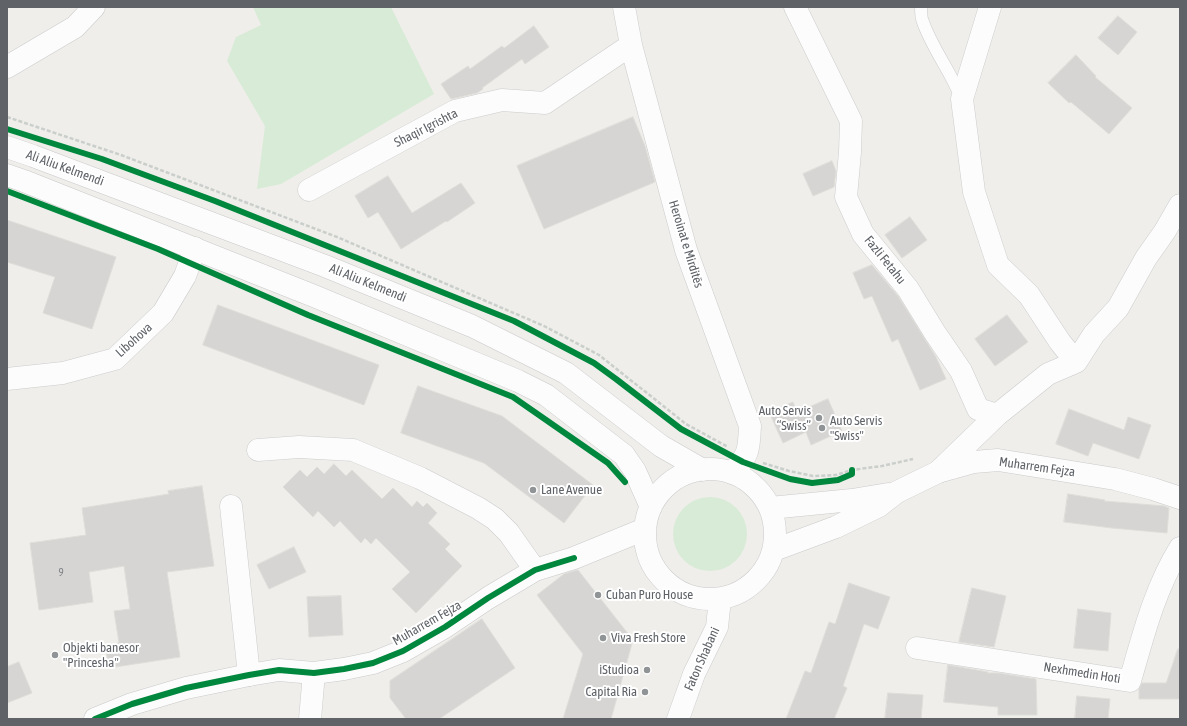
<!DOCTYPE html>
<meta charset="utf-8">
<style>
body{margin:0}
#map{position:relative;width:1187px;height:726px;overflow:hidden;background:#efeeea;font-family:"Asap Condensed",sans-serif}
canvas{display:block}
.frame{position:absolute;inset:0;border:8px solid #5f6368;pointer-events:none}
</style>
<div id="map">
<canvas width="1187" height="726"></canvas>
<div class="frame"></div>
</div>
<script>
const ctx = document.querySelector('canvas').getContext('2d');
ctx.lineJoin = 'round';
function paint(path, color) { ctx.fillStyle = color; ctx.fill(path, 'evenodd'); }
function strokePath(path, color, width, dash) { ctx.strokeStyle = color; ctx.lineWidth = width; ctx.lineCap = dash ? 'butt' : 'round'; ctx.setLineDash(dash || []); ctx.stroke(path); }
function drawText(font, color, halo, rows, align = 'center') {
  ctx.font = font + ' "Asap Condensed",sans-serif'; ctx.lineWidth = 4; ctx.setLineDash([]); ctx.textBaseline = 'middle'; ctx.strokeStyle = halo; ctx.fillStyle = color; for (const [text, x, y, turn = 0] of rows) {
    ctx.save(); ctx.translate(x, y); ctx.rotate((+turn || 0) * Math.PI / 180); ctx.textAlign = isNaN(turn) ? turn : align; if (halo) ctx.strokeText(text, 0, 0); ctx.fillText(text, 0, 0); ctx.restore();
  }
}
paint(new Path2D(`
 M 253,7 L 391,7 L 434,94 L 281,184 L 257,189 L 265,126 L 227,61 L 236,37 L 261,25 Z
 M673 534a37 37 0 1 1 74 0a37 37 0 1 1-74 0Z`), '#d8ebd6');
const building = new Path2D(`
 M 1118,16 L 1137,32 L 1118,55 L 1098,38 Z
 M 534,26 L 549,47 L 525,64 L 522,59 L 482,88 L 483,89 L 477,93 L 451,99 L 441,84 L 468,66 L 470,69 L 502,46 L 504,48 Z
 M 1076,55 L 1096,76 L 1095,77 L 1132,108 L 1109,134 L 1071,102 L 1069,103 L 1048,83 Z
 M 633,117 L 645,146 L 655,182 L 544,229 L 517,166 Z
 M 832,161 L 836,171 L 834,187 L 813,196 L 803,174 Z
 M 388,176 L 412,213 L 461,183 L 475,203 L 447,222 L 446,221 L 401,249 L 378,212 L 368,218 L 355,196 Z
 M 910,217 L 927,240 L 902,258 L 885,235 Z
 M 7,220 L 116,257 L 92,329 L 43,313 L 55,277 L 7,262 Z
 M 872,265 L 898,296 L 936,357 L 946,379 L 920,390 L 898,339 L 892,342 L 872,296 L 864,299 L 853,273 Z
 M 218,305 L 379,365 L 364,405 L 203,345 Z
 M 1007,315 L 1028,342 L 995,366 L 975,339 Z
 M 418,386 L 502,416 L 593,485 L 564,523 L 484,463 L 401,433 Z
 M 828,399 L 842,431 L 811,445 L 806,432 L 783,443 L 769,412 L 793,402 L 797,412 Z
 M 1069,409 L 1124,430 L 1128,417 L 1151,425 L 1139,459 L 1093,443 L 1088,456 L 1056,444 Z
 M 334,464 L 346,476 L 352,470 L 382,499 L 393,488 L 412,507 L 417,501 L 423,507 L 427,503 L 437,513 L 428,523 L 450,544 L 445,549 L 462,566 L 416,613 L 392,589 L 410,572 L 376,538 L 371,544 L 365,538 L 361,543 L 340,521 L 334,527 L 318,511 L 313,517 L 283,487 L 300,470 L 307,477 L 317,467 L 324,474 Z
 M 202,486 L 214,566 L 167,572 L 180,657 L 109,668 L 105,645 L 119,643 L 114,611 L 130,609 L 124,566 L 89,572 L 93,602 L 39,610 L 30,543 L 86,535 L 82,508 L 169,494 L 168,491 Z
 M 1068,494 L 1105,500 L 1104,501 L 1164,506 L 1169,508 L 1167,533 L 1112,528 L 1064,522 Z
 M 294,547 L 306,572 L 269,589 L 257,565 Z
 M 578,570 L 633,640 L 611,719 L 563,719 L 583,654 L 537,595 L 564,574 Z
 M 849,583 L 890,597 L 878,629 L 864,624 L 843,686 L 847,688 L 834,719 L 786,719 L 805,671 L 811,673 L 829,622 L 835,624 Z
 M 972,588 L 1006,596 L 994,647 L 959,642 Z
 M 341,596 L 343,635 L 309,637 L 307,597 Z
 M 1078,609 L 1111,613 L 1108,651 L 1074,648 Z
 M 482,619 L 515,668 L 439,719 L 406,719 L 390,698 L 390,681 Z
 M 1178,649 L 1180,649 L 1180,699 L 1139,699 L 1139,689 L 1142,683 L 1166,683 Z
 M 19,662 L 32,693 L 7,703 L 7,667 Z
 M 948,665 L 988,672 L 987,673 L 998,673 L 1036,679 L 1037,715 L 998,715 L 998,707 L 944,702 Z
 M 888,693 L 923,695 L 921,719 L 885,719 Z
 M 1077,696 L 1110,699 L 1108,719 L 1075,719 Z`);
paint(building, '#d6d5d3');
strokePath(building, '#deddd9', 1);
const lane = new Path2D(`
 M 921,7 C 921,12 921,18 923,22 C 932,48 951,72 961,98`);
const street = new Path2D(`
 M 624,7 L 631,45 L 686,250 L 750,426 C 749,450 749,455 732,473
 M 795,7 L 851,121 L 850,152 L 846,197 L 863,234 L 908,289 L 935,333 L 961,371 L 978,409 L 997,415 L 938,472
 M 990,7 L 962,99 L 974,192 L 998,265 L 1029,295 L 1060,342 L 1076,362
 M 7,67 L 75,27 L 94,7
 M 309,190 L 455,111 L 502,100 L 545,103 L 631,45
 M 7,379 L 63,373 L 115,359 L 163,313 L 185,276 L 195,248
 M 997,415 L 1048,374 L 1076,362 L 1094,334 L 1118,308 L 1146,258 L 1165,231 L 1180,205
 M 258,450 L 299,447 L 353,450 L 420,478 L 478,508 L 495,519 L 509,533 L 535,570
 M 231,506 L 249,675
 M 917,648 L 1130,681 C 1143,636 1155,588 1180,548
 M 310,719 L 314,673
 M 678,719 L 694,674 L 717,627 L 720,599`);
const secondary = new Path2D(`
 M 7,147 L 33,156 L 325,266 L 472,326 L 566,373 L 661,446 L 703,470
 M 7,175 L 24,181 L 314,296 L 518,381 L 546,395 L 624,455 L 635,471 L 651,507
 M645 534a65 65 0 1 1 130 0a65 65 0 1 1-130 0Z
 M 770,508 L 852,500 L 888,494
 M 774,550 L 836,527 L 879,506 L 897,492 L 938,472 L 974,462 L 998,460 L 1115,479 L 1153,489 L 1180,498
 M 95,719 L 132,704 L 186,688 L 249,675 L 279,670 L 314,673 L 344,669 L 373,663 L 403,651 L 445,627 L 488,598 L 535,570 L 574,558 L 645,529`);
strokePath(lane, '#cbcccc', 13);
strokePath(street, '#cbcccc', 23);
strokePath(secondary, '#cacacb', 23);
strokePath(new Path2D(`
 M 7,117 L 121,155 L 337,237 L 544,326 L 599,355 L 686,424 L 728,447
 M 763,463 L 789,471 L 813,476 L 836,475 L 852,470 L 882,466 L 913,459`), '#cacfcc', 2.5, [4, 2]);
strokePath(lane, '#fdfcfc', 12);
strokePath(street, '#fdfcfc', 22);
strokePath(secondary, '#fdfcfc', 22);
strokePath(new Path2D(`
 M 7,129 L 102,159 L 215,201 L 514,321 L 594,363 L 616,379 L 681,429 L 743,462 L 790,479 L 812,483 L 838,480 L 852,474 L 852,470
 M 7,191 L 158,249 L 308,315 L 513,397 L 608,463 L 625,482
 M 95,719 L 132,704 L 186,688 L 249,675 L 279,670 L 314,673 L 344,669 L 373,663 L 403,651 L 445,627 L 488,598 L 535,570 L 574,558`), '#00873e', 6);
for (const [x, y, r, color] of [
 [819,418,4,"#919496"],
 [822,428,4,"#919496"],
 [533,490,4,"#919496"],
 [598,595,4,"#919496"],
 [603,638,4,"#919496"],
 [55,655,4,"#919496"],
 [647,670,4,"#919496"],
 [645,692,4,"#919496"]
]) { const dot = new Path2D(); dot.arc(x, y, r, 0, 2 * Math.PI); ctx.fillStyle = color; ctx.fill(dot); strokePath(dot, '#fff', 1.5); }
drawText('11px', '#7e8184', null, [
 ["9",61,573]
]);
drawText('13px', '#5f6368', '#fff', [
 ["Shaqir Igrishta",426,128,-27],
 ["Ali Aliu Kelmendi",65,168,20],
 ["Heroinat e Mirditës",686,244,73],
 ["Fazli Fetahu",885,260,51],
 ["Ali Aliu Kelmendi",368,283,22],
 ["Libohova",134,340,-42],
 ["Muharrem Fejza",1037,467,8],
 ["Muharrem Fejza",427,623,-30],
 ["Faton Shabani",702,659,-66],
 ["Nexhmedin Hoti",1082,673,9]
]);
drawText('13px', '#5f6368', '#fff', [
 ["Auto Servis",811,411,"right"],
 ["“Swiss”",811,426,"right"],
 ["Auto Servis",830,421],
 ["\"Swiss\"",830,436],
 ["Lane Avenue",541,490],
 ["Cuban Puro House",606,595],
 ["Viva Fresh Store",611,638],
 ["Objekti banesor",63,648],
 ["\"Princesha\"",63,663],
 ["iStudioa",639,670,"right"],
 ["Capital Ria",637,692,"right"]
], 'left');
</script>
